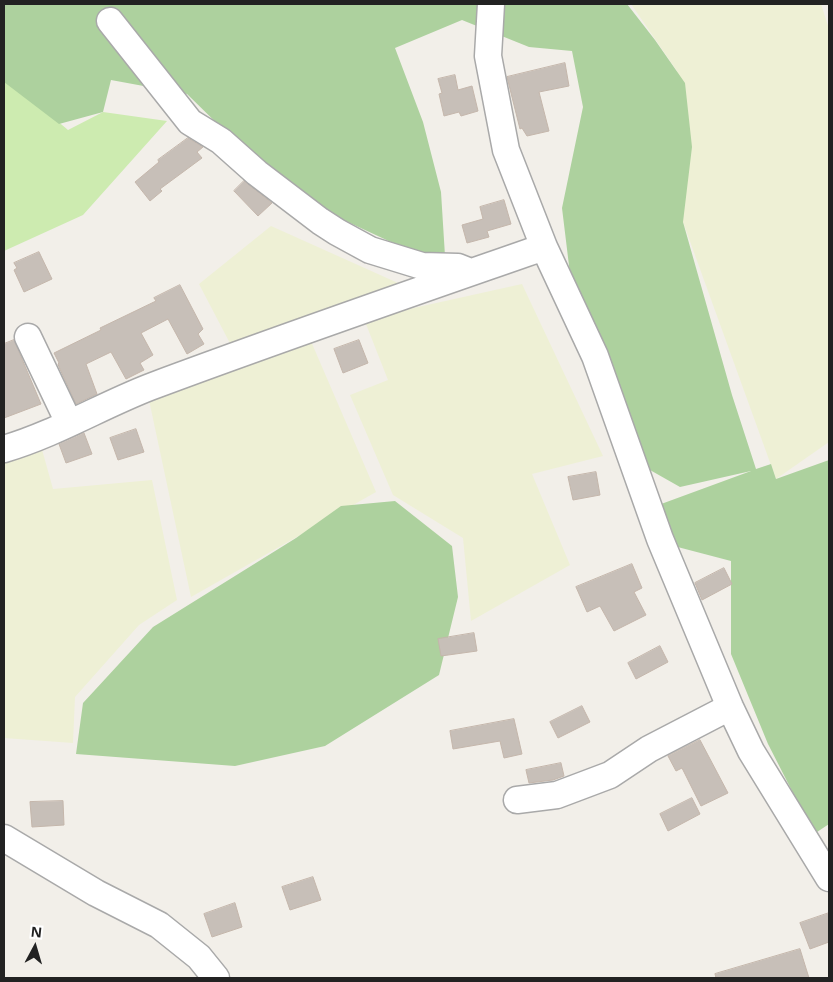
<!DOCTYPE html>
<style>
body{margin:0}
#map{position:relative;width:833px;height:982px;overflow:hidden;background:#f2efe9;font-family:"Noto Sans",sans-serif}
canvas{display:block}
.frame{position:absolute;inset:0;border:5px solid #222;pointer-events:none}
.north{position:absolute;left:10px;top:922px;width:50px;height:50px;-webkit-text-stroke:4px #fff;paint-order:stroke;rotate:6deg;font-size:14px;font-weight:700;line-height:20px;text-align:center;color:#222}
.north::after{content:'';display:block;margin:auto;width:18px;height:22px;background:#222;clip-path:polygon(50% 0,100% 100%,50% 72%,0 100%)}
</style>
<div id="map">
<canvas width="833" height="982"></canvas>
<div class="frame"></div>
<div class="north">N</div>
</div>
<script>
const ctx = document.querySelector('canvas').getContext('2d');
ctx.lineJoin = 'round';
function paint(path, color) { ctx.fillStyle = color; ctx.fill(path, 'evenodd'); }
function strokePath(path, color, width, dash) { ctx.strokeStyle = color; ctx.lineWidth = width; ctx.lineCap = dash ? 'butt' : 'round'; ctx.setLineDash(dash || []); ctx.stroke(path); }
paint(new Path2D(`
 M 631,4 L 821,4 L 829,29 L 829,442 L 776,479 L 683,222 L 677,71 Z
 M 271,226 L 398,283 L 234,351 L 199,284 Z
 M 522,284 L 603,456 L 532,474 L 570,565 L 471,621 L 463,538 L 393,495 L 350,395 L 388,380 L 364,319 Z
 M 310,339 L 376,492 L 191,597 L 149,400 Z
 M 41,446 L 53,489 L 152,480 L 177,600 L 139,625 L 75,697 L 73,743 L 4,738 L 4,456 Z`), '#eef0d5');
paint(new Path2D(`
 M 4,76 L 68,130 L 103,112 L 167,121 L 83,215 L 4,251 Z`), '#cdebb0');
paint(new Path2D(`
 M 4,4 L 627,4 L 655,40 L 685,83 L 692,147 L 683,222 L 732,395 L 756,469 L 771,464 L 776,479 L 829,460 L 829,824 L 814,834 L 768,744 L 731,654 L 731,561 L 670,545 L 653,507 L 751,471 L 680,487 L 650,470 L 571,282 L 562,208 L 583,107 L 572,51 L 529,47 L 462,20 L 395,48 L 423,122 L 441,192 L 445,256 L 408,250 L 322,210 L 237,143 L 187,94 L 111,80 L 103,112 L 59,124 L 4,82 Z
 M 395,501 L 452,546 L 458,597 L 439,675 L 325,746 L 235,766 L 76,754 L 83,703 L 153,627 L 296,538 L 341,506 Z`), '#add19e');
const building = new Path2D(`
 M 565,63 L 569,86 L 539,92 L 549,131 L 527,136 L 522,128 L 520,129 L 507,77 Z
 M 455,75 L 458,90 L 472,86 L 478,111 L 461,116 L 459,112 L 444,116 L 439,94 L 442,93 L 438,79 Z
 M 188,138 L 203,147 L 197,152 L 202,158 L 160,189 L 162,191 L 150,201 L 135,182 L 159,162 L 158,160 Z
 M 244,181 L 272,203 L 258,216 L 234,191 Z
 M 504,200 L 511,224 L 487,231 L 489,237 L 467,243 L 462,225 L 483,219 L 480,207 Z
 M 39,252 L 52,279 L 24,292 L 14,270 L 17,268 L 14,263 Z
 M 180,285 L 203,329 L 198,334 L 204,344 L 187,354 L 168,319 L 141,333 L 153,355 L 140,363 L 144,370 L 126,379 L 111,352 L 86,364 L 97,394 L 76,404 L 59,367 L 58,364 L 59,363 L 54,353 L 101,330 L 100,328 L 156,301 L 154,298 Z
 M 14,340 L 41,404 L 4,418 L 4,344 Z
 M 359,340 L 368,363 L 343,373 L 334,349 Z
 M 136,429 L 144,452 L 118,460 L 110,438 Z
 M 84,433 L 92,454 L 66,463 L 59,444 Z
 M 596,472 L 600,495 L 573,500 L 568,477 Z
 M 632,564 L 642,588 L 634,592 L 646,615 L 614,631 L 600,606 L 587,612 L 576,587 Z
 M 724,568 L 732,584 L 702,600 L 695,583 Z
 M 474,633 L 477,651 L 441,656 L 438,639 Z
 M 660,646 L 668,662 L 636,679 L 628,663 Z
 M 582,706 L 590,722 L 558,738 L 550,722 Z
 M 514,719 L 522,754 L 504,758 L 500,741 L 453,749 L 450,731 Z
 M 700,740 L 728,793 L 701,806 L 682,768 L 676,771 L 668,756 Z
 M 561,763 L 564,776 L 553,780 L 529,783 L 526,770 Z
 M 692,798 L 700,814 L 668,831 L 660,814 Z
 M 63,801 L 64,825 L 32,827 L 30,802 Z
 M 313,877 L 321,900 L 290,910 L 282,887 Z
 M 235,903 L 242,927 L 212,937 L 204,914 Z
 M 829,913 L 829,942 L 810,949 L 800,923 Z
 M 800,949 L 809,978 L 716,978 L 715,974 Z`);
paint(building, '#c7bfb8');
strokePath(building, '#c4b6ab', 1);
const minor = new Path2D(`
 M 491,4 L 488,56 L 506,150 L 544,247 L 595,356 L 660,539 L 730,707 L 751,751 L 829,878
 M 110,21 L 190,122 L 221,141 L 257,173 L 320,221 L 337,232 L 370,250 L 422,266 L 458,267 L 468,271
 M 28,337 L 69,423
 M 4,449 C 55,434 101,406 150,387 C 281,338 412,293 544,247
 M 517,800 L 557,795 L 610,775 L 649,749 L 730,707
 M 4,838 L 96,893 L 159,925 L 199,957 L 216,978`);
strokePath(minor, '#a9a9a9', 29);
strokePath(minor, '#fff', 26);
</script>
